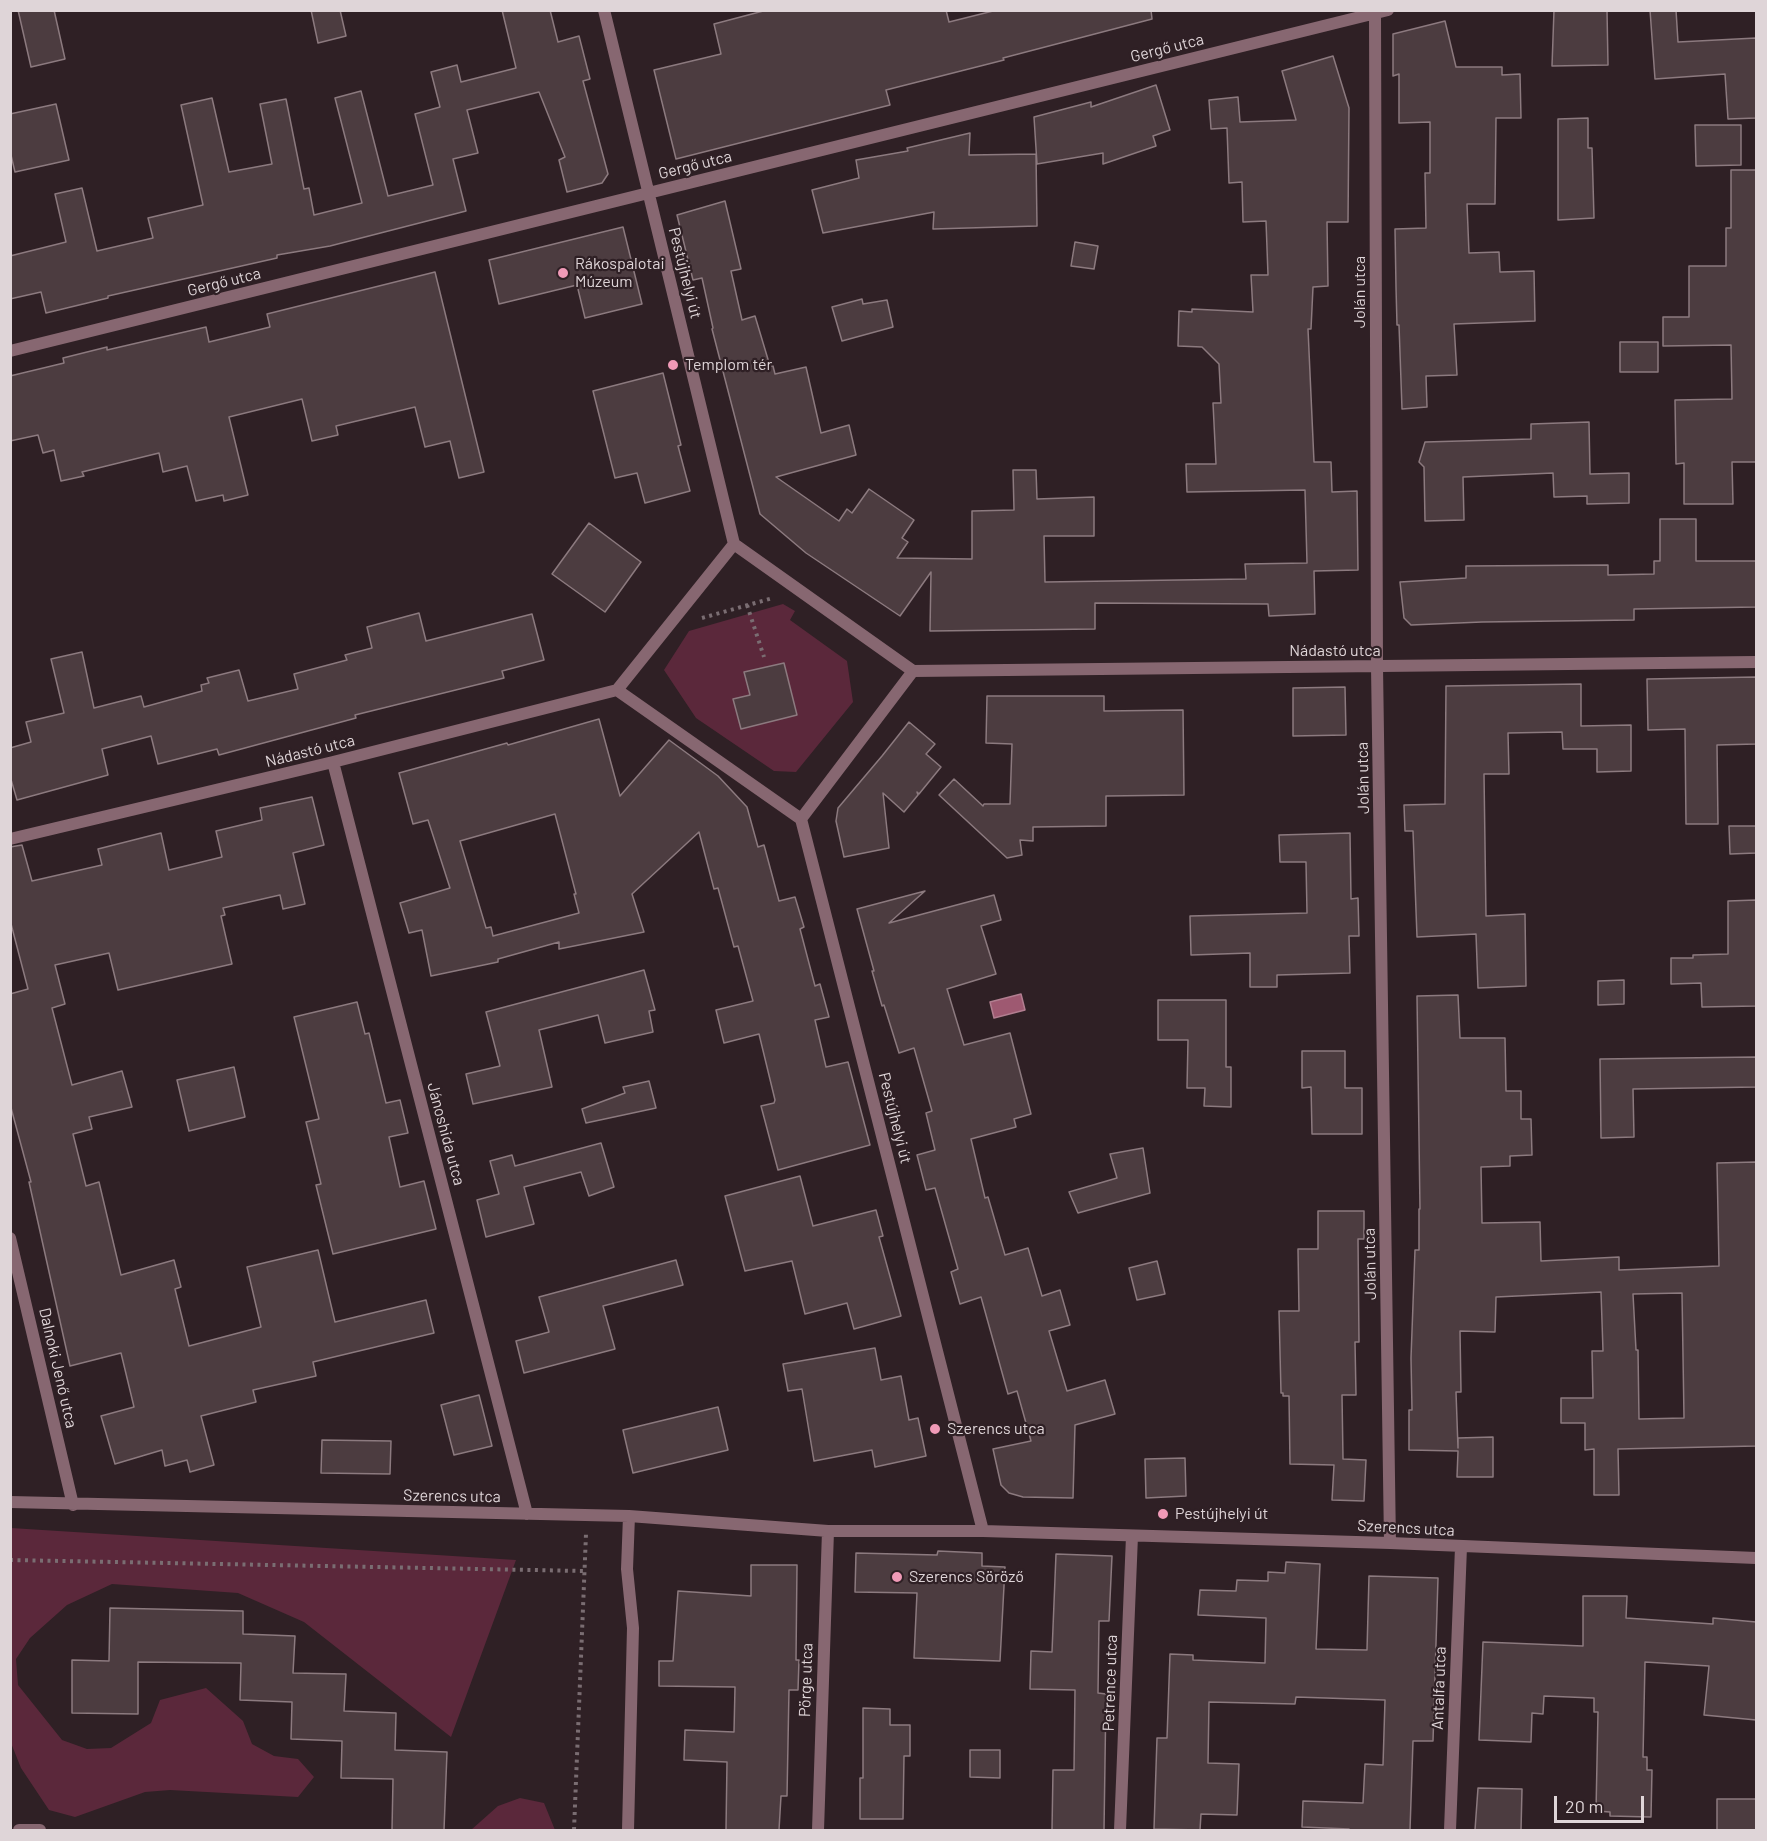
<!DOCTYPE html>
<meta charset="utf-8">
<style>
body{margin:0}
#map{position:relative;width:1767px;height:1841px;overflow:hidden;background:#2f2025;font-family:Barlow,sans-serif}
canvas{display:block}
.frame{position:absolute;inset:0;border:12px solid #dfd5d8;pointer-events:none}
.scale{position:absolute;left:1554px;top:1796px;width:90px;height:27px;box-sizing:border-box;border:3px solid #dfd5d8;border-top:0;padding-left:8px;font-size:18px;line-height:21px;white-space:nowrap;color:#dfd5d8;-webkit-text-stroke:4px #2f2025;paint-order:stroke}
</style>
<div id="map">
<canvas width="1767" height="1841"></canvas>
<div class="frame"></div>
<div class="scale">20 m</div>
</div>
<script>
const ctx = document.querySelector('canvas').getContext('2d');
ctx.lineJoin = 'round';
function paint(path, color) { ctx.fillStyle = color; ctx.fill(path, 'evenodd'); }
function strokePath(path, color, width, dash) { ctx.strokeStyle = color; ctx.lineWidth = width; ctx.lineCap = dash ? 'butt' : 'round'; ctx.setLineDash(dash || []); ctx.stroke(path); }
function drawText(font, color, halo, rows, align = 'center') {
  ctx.font = font + ' Barlow,sans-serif'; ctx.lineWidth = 4.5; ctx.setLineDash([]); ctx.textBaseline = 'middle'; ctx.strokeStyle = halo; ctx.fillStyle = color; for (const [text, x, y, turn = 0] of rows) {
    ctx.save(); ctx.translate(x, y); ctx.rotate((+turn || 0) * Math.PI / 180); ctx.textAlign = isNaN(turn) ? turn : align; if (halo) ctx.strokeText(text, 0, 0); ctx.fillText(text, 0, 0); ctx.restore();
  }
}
paint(new Path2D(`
 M 783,604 L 795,611 L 790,620 L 847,661 L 853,702 L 796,772 L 774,771 L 696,718 L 664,670 L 689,631 Z
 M 11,1528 L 516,1560 L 451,1737 L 304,1622 L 238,1593 L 112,1584 L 67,1605 L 30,1638 L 16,1659 L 18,1685 L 62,1740 L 87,1749 L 111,1748 L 151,1723 L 160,1700 L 206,1688 L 243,1721 L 252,1744 L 274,1756 L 298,1759 L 314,1777 L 298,1797 L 170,1790 L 145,1792 L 75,1817 L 49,1810 L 21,1768 L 11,1743 Z
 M 520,1798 L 544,1803 L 555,1830 L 471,1830 L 498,1806 Z`), '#5b283b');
const water = new Path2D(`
 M 1021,994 L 1025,1010 L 994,1018 L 990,1002 Z`);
paint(water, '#9e5971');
strokePath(water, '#b27e90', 1.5);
const building = new Path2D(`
 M 18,10 L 54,10 L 65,59 L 31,67 Z
 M 311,10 L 340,10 L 346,36 L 318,43 Z
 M 502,10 L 550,10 L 558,42 L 579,36 L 590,79 L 583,81 L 608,174 L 602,183 L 567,192 L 559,160 L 565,157 L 539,92 L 467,110 L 478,153 L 453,159 L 466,211 L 330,246 L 277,255 L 277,258 L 108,296 L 108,298 L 46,313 L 41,292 L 10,299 L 10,256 L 66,242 L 55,194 L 82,188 L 97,251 L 153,238 L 148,218 L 203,205 L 181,105 L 212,98 L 229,172 L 272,164 L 260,104 L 286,99 L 304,189 L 309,188 L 314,215 L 362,203 L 335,98 L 361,91 L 388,196 L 433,185 L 415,114 L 440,107 L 431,72 L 457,65 L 461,82 L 516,68 Z
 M 767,10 L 946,10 L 949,22 L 997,10 L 1151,10 L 1152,19 L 1003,58 L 1004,60 L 886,90 L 890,105 L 676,159 L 654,70 L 721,54 L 714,24 Z
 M 1554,10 L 1607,10 L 1608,65 L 1552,66 Z
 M 1650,10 L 1676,10 L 1678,42 L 1756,38 L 1756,118 L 1728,119 L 1725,74 L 1655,79 Z
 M 1445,21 L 1456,67 L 1502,67 L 1502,75 L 1520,74 L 1521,118 L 1496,118 L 1495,204 L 1467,204 L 1469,253 L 1499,252 L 1500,272 L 1534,271 L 1535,321 L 1454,324 L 1457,375 L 1426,376 L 1427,407 L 1402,409 L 1399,325 L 1397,325 L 1396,287 L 1395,229 L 1426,228 L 1425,173 L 1430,173 L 1430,122 L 1399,123 L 1399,74 L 1393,76 L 1393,34 Z
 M 1333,56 L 1349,108 L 1348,222 L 1327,222 L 1328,286 L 1313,287 L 1311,329 L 1308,329 L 1314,462 L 1331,462 L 1332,492 L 1357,491 L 1358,570 L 1314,571 L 1315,614 L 1269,616 L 1268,604 L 1095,603 L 1095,629 L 930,631 L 931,572 L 900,616 L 806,553 L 760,514 L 712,329 L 713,328 L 702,278 L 693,280 L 677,215 L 725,201 L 741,269 L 731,271 L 742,320 L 755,316 L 770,366 L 773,366 L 775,374 L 806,367 L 821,433 L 849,425 L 856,455 L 776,477 L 839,521 L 847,509 L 852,513 L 869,489 L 914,520 L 902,538 L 908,542 L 897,558 L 972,559 L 972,511 L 1014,510 L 1013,470 L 1036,470 L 1037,499 L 1094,497 L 1094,536 L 1044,536 L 1045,582 L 1246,579 L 1245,564 L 1307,563 L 1305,490 L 1187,492 L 1186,464 L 1216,464 L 1213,403 L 1221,403 L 1219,364 L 1202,347 L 1178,346 L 1179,311 L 1192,312 L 1192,309 L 1253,312 L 1251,275 L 1268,275 L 1266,221 L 1243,222 L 1242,182 L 1229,183 L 1227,128 L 1211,129 L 1209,100 L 1238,97 L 1240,122 L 1296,120 L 1282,71 Z
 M 1156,85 L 1170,130 L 1153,136 L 1156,146 L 1103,164 L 1103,153 L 1037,164 L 1034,117 L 1091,102 L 1091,107 Z
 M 56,104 L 69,160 L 15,172 L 10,151 L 10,114 Z
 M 1588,118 L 1588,148 L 1592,148 L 1594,218 L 1558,220 L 1558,119 Z
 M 1695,125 L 1741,125 L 1741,165 L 1696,166 Z
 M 970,133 L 969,155 L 1036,154 L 1037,226 L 933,229 L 934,212 L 823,233 L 812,190 L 859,178 L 856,160 L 908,151 L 907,148 Z
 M 1731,170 L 1756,170 L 1756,462 L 1732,462 L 1733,504 L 1684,504 L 1684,463 L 1676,464 L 1675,400 L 1732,399 L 1731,345 L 1663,346 L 1663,317 L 1689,317 L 1689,266 L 1726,266 L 1726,228 L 1731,228 Z
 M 623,227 L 642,304 L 585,318 L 577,285 L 499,304 L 489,260 Z
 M 1075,242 L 1098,246 L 1094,269 L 1071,266 Z
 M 435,272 L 484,472 L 459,478 L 450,441 L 425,447 L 415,407 L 336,426 L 338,435 L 312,441 L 302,399 L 229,417 L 248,495 L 224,501 L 223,495 L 196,501 L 187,466 L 163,472 L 159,453 L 82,472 L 84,476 L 61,481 L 54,450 L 43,453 L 38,435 L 10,441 L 10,376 L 64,363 L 63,358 L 107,347 L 107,350 L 206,327 L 209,342 L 270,327 L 267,314 Z
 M 862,299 L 863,304 L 887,300 L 893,327 L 842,341 L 832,307 Z
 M 1620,342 L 1658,342 L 1658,372 L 1620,372 Z
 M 663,373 L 681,445 L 678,446 L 690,491 L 645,503 L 637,473 L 615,478 L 593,391 Z
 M 1589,422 L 1590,474 L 1629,473 L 1629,503 L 1587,504 L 1587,496 L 1554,497 L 1553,473 L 1463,477 L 1464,520 L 1425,521 L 1424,467 L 1419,462 L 1425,442 L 1531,439 L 1531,424 Z
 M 1660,519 L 1696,519 L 1696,561 L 1756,561 L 1756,607 L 1634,609 L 1634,620 L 1482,622 L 1411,625 L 1404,618 L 1400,582 L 1466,578 L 1466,566 L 1608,565 L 1608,575 L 1654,574 L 1654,561 L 1660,561 Z
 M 589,523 L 641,562 L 605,612 L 552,574 Z
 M 419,613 L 426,641 L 532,614 L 544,660 L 502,671 L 504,678 L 355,715 L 356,718 L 219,755 L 217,749 L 158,764 L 151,736 L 102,749 L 108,775 L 17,800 L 10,776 L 10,748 L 31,742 L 26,722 L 64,713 L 51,659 L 82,652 L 94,708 L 141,696 L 144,707 L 202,691 L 201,685 L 209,683 L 207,678 L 239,670 L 248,701 L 298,689 L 294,674 L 347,660 L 345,655 L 372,648 L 367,627 Z
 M 784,663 L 797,715 L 741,729 L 733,699 L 750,695 L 744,672 Z
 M 1756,677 L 1756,744 L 1717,745 L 1718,824 L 1686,824 L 1685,729 L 1648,730 L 1647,679 Z
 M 1581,684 L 1581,726 L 1631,725 L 1631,771 L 1597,772 L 1597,749 L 1563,749 L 1562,732 L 1508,733 L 1509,774 L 1484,774 L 1486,916 L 1525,914 L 1526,986 L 1478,988 L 1476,934 L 1417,937 L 1413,831 L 1405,831 L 1404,805 L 1445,804 L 1446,686 Z
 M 1345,687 L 1346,735 L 1293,736 L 1293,688 Z
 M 987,696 L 1104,696 L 1104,711 L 1183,710 L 1184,795 L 1106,796 L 1106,826 L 1033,827 L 1033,841 L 1020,840 L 1022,855 L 1007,858 L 939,795 L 954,779 L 983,806 L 984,804 L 1010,804 L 1012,744 L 986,743 Z
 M 599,719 L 620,796 L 669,740 L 718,776 L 747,807 L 758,847 L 764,845 L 779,901 L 795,897 L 804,927 L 800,929 L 815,986 L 820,984 L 829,1017 L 815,1020 L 826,1067 L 848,1062 L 870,1145 L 778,1170 L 761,1106 L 774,1103 L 775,1100 L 759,1034 L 724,1043 L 716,1010 L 753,1001 L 738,946 L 734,947 L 718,888 L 714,889 L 699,832 L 632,894 L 644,932 L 559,949 L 559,942 L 498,959 L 498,962 L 431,976 L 422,930 L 409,933 L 400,903 L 450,888 L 428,820 L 413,824 L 399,773 L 507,743 L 508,745 ZM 555,814 L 576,894 L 574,894 L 579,913 L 493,936 L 491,927 L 486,928 L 460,841 Z
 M 909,722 L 935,744 L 926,754 L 941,767 L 919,794 L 917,792 L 918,795 L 904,812 L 883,793 L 889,848 L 844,857 L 836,821 L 838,808 L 882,756 Z
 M 312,797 L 324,845 L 293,853 L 305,904 L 283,909 L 280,895 L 223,908 L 225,915 L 221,916 L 232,964 L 118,990 L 109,953 L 55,965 L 65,1004 L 52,1008 L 72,1085 L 122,1071 L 132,1107 L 89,1117 L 92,1129 L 73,1134 L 86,1186 L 99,1182 L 121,1275 L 174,1260 L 181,1287 L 175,1289 L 189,1346 L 261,1327 L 247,1267 L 318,1250 L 335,1322 L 426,1300 L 434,1333 L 313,1362 L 316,1376 L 253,1390 L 256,1402 L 201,1416 L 214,1465 L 190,1472 L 187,1460 L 165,1466 L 162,1450 L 115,1464 L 101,1416 L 134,1407 L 121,1353 L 70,1366 L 29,1182 L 31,1182 L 10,1104 L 10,994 L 28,989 L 10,920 L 10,847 L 22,845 L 32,881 L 102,865 L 98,849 L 161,833 L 169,870 L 222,857 L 216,831 L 262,820 L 260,808 Z
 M 1729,826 L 1756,826 L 1756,853 L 1730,854 Z
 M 1350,833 L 1351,899 L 1358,898 L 1359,936 L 1349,936 L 1350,973 L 1277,975 L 1277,987 L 1250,987 L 1250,953 L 1191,955 L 1190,916 L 1307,913 L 1306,862 L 1280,862 L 1279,835 Z
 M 925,891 L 889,923 L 994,895 L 1001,920 L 981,926 L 996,974 L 947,989 L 964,1045 L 1010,1033 L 1031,1114 L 1014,1119 L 1016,1127 L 971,1139 L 985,1198 L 988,1197 L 1005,1255 L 1028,1248 L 1042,1296 L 1060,1290 L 1070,1325 L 1049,1331 L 1067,1391 L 1105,1380 L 1115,1414 L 1075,1425 L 1073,1498 L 1023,1497 L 1009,1493 L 1001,1485 L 993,1449 L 1031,1441 L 1017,1391 L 1008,1394 L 981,1297 L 960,1304 L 951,1272 L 958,1269 L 935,1188 L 926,1190 L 917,1155 L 935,1150 L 926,1113 L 932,1111 L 914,1048 L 899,1053 L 884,1005 L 882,1006 L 872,971 L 874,971 L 857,909 Z
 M 1756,900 L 1756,1006 L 1702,1007 L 1701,983 L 1671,984 L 1671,958 L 1693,958 L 1693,955 L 1728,954 L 1728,901 Z
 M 644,970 L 655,1010 L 649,1011 L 653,1032 L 605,1043 L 598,1015 L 539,1030 L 552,1087 L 473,1104 L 466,1074 L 500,1066 L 486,1012 Z
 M 1624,980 L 1624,1004 L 1598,1005 L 1598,981 Z
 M 1458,995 L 1460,1038 L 1505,1038 L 1506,1091 L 1521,1091 L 1521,1119 L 1531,1119 L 1532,1155 L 1510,1156 L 1510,1166 L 1481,1167 L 1482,1223 L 1540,1222 L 1541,1261 L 1619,1257 L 1619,1270 L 1719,1266 L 1717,1163 L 1756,1162 L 1756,1446 L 1618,1449 L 1619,1495 L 1594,1495 L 1594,1449 L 1585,1450 L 1585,1423 L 1561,1423 L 1561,1398 L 1593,1398 L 1592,1351 L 1603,1351 L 1601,1292 L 1496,1297 L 1495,1332 L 1460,1331 L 1461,1392 L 1456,1392 L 1458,1448 L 1458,1438 L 1493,1437 L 1493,1477 L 1457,1477 L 1458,1451 L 1409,1450 L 1409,1410 L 1412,1410 L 1411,1358 L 1415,1250 L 1419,1250 L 1419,1209 L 1420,1209 L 1417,996 ZM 1682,1293 L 1684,1418 L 1639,1419 L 1638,1350 L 1636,1350 L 1633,1294 Z
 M 1158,1000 L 1226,1000 L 1226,1067 L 1231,1067 L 1231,1107 L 1204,1106 L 1205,1088 L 1187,1088 L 1188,1040 L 1158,1040 Z
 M 357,1002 L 365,1034 L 369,1033 L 386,1103 L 400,1100 L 408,1133 L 389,1137 L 400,1187 L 424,1181 L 436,1229 L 333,1254 L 316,1185 L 321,1184 L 306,1122 L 319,1119 L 294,1017 Z
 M 1302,1051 L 1345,1051 L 1345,1088 L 1362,1088 L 1362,1134 L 1312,1134 L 1311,1087 L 1302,1088 Z
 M 1756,1057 L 1756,1087 L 1633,1089 L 1634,1137 L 1601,1138 L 1600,1059 Z
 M 234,1067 L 245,1117 L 189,1131 L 177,1080 Z
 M 649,1081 L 656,1108 L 586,1123 L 582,1109 L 625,1093 L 623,1087 Z
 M 601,1143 L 614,1187 L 589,1196 L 581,1172 L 524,1187 L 534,1224 L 486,1237 L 477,1200 L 499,1194 L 490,1161 L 512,1155 L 515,1166 Z
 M 1143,1148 L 1150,1193 L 1078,1213 L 1069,1192 L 1117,1178 L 1110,1154 Z
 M 800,1176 L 813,1226 L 876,1210 L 883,1236 L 879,1237 L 901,1316 L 854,1329 L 847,1303 L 805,1314 L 792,1261 L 745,1271 L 725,1196 Z
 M 1318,1211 L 1364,1211 L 1364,1239 L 1358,1239 L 1359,1342 L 1355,1342 L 1356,1395 L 1342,1395 L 1343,1459 L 1366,1460 L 1364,1501 L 1332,1500 L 1334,1465 L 1290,1464 L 1289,1396 L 1283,1396 L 1283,1393 L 1281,1393 L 1279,1311 L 1299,1311 L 1298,1249 L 1318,1249 Z
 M 676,1260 L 683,1285 L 603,1306 L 615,1349 L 524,1373 L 516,1341 L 549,1332 L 539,1297 Z
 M 1157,1261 L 1165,1294 L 1137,1300 L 1129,1268 Z
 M 875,1348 L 881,1380 L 901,1376 L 909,1420 L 918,1418 L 926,1456 L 875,1467 L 872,1450 L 814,1461 L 802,1389 L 788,1391 L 783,1364 Z
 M 479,1395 L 492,1446 L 454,1455 L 441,1405 Z
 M 718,1407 L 728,1450 L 633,1473 L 623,1430 Z
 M 322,1440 L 391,1441 L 390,1474 L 321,1473 Z
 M 1185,1458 L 1186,1496 L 1146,1498 L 1145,1459 Z
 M 938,1551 L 982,1553 L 982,1566 L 1005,1567 L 1000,1661 L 914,1658 L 917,1593 L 855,1592 L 856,1553 L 937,1555 Z
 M 1056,1554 L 1112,1556 L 1109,1621 L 1099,1621 L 1098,1693 L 1106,1694 L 1104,1830 L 1052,1830 L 1053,1770 L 1074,1770 L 1075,1690 L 1030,1689 L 1031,1651 L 1052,1652 Z
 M 1286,1562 L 1320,1564 L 1316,1649 L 1367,1650 L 1369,1576 L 1438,1578 L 1433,1741 L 1413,1741 L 1410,1830 L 1349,1830 L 1349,1829 L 1302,1827 L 1303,1801 L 1363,1803 L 1365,1764 L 1383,1765 L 1385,1700 L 1296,1697 L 1295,1704 L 1209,1702 L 1208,1763 L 1239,1764 L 1237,1815 L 1201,1814 L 1200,1830 L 1154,1829 L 1157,1738 L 1167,1738 L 1170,1654 L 1193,1655 L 1193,1660 L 1265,1663 L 1266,1618 L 1198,1615 L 1200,1590 L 1236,1591 L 1237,1580 L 1268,1581 L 1268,1572 L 1285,1573 Z
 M 751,1565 L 797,1565 L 796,1660 L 799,1660 L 798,1690 L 789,1690 L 787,1796 L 781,1796 L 779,1830 L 726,1830 L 727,1762 L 684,1760 L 685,1730 L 734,1732 L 735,1687 L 659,1686 L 659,1661 L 673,1661 L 678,1591 L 751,1596 Z
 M 1583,1596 L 1627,1596 L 1626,1618 L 1713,1624 L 1713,1618 L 1756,1622 L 1756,1720 L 1704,1715 L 1709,1666 L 1645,1662 L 1643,1757 L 1647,1757 L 1647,1770 L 1652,1770 L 1651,1817 L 1610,1816 L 1610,1812 L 1596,1811 L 1598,1712 L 1594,1712 L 1594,1698 L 1544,1696 L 1543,1714 L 1532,1713 L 1531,1742 L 1479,1740 L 1483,1642 L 1583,1646 Z
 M 110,1608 L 243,1611 L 243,1634 L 295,1636 L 293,1673 L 346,1674 L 344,1711 L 396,1713 L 395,1750 L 447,1752 L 444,1830 L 392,1830 L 393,1779 L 341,1778 L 342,1741 L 291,1739 L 292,1702 L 240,1700 L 241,1663 L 138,1662 L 138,1714 L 72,1713 L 72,1660 L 109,1661 Z
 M 863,1708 L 890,1709 L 890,1725 L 910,1725 L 910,1756 L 904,1756 L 903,1819 L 860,1819 L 860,1778 L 863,1778 Z
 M 970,1750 L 1000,1750 L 1000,1778 L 970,1777 Z
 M 1478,1788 L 1522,1789 L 1521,1830 L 1475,1830 Z
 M 1717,1799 L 1756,1799 L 1756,1830 L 1717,1830 Z`);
paint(building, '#4c3c40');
strokePath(building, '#8c7a7f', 1.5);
strokePath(new Path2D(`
 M 747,605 L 764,657
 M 702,618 L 773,598
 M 10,1560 L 584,1571
 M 574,1830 L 586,1534`), '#7a6d72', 4, [3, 4.5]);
strokePath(new Path2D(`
 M 604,10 L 734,544
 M 1375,14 L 1377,667 L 1390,1543
 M 10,351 L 1388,10
 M 734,544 L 913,671 L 801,819
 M 913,671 L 1756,662
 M 617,690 L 801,819
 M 617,690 L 734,544
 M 333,762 L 527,1514
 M 801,819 L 983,1531
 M 10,839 L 333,762 L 617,690
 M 10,1238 L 73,1505
 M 10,1502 L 629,1516 L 828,1531 L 983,1531 L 1390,1543 L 1756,1558
 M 19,1830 L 40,1830
 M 628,1830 L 633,1628 L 627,1569 L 629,1516
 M 818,1830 L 828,1531
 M 1120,1830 L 1132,1536
 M 1450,1830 L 1461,1547`), '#876771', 12);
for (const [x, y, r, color] of [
 [563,273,6,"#f09ab7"],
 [673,365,6,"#f09ab7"],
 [935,1429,6,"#f09ab7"],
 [1163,1514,6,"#f09ab7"],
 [897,1577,6,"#f09ab7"]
]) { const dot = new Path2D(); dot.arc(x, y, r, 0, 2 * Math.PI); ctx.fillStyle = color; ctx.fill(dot); strokePath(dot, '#2f2025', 2); }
drawText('16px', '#dfd5d8', '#2f2025', [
 ["Gergő utca",1167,48,-14],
 ["Gergő utca",695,165,-14],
 ["Pestújhelyi út",685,273,76],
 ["Gergő utca",224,282,-14],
 ["Jolán utca",1360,292,-90],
 ["Nádastó utca",1335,651],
 ["Nádastó utca",310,751,-14],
 ["Jolán utca",1363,778,-91],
 ["Pestújhelyi út",895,1118,76],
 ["Jánoshida utca",446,1134,75],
 ["Jolán utca",1370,1264,-91],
 ["Dalnoki Jenő utca",58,1368,77],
 ["Szerencs utca",452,1496,1],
 ["Szerencs utca",1406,1528,3],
 ["Pörge utca",806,1680,-88],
 ["Petrence utca",1110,1683,-88],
 ["Antalfa utca",1439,1688,-88]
]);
drawText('16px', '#dfd5d8', '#2f2025', [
 ["Rákospalotai",575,264],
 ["Múzeum",575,282],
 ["Templom tér",685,365],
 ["Szerencs utca",947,1429],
 ["Pestújhelyi út",1175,1514],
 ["Szerencs Söröző",909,1577]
], 'left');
</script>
